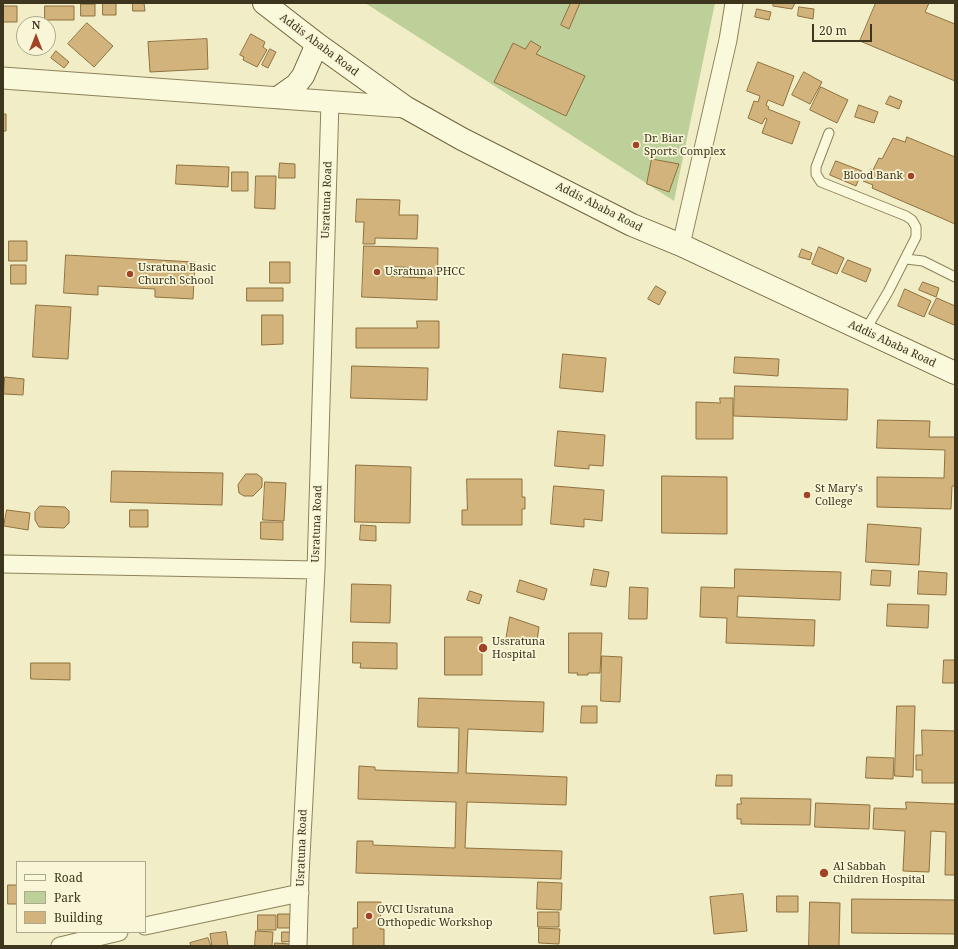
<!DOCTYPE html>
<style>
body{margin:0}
#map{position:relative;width:958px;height:949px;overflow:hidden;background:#f1eec7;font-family:"Noto Serif",serif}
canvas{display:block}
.frame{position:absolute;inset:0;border:4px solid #3e351f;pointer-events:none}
.legend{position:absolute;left:16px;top:861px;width:130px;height:72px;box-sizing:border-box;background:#f8f6d7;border:1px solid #aea98d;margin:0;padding:5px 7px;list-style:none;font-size:12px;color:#3e351f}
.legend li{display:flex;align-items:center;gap:8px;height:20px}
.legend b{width:20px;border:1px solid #aea98d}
.north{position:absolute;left:16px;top:16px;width:40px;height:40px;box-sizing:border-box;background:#f8f6d7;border:1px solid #aea98d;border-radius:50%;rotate:0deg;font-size:11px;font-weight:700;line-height:16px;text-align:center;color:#3e351f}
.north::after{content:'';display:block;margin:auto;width:14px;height:18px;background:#a14327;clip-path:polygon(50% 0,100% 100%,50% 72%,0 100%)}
.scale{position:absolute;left:812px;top:24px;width:60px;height:18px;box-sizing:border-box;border:2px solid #3e351f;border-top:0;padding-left:5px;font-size:12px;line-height:14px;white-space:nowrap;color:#3e351f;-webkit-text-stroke:3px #f8f6d7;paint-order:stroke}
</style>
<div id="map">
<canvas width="958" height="949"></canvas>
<div class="frame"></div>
<ul class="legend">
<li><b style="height:5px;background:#fbf9db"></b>Road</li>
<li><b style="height:11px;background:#bdd09a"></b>Park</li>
<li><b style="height:11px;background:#d1b37b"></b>Building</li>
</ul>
<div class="north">N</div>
<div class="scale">20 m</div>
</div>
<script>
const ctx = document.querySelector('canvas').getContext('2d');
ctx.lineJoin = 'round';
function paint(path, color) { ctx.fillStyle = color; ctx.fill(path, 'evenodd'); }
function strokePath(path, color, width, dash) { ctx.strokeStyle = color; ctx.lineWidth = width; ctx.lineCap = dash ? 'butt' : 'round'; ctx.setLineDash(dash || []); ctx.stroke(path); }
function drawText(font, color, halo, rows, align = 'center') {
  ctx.font = font + ' "Noto Serif",serif'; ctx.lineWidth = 3.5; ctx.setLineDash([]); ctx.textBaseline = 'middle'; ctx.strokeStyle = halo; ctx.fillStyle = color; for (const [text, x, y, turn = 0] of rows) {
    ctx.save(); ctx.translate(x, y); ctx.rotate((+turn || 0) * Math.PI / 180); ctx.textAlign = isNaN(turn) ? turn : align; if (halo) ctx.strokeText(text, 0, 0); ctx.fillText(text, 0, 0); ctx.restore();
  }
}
paint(new Path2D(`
 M 365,3 L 715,3 L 674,201 Z`), '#bdd09a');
const building = new Path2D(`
 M 103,3 L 116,3 L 116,15 L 103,15 Z
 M 133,3 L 144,3 L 145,11 L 133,11 Z
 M 571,3 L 580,3 L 569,29 L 561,25 Z
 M 774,3 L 795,3 L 792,9 L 773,6 Z
 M 876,3 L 929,3 L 925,12 L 955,24 L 955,81 L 860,41 Z
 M 81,4 L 95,4 L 95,16 L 81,16 Z
 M 3,6 L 17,6 L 17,22 L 3,22 Z
 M 45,6 L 74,6 L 74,20 L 45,20 Z
 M 799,7 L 814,9 L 813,19 L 798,16 Z
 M 757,9 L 771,12 L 769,20 L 755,17 Z
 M 87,23 L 113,46 L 94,67 L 68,44 Z
 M 251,34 L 265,42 L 263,47 L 267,50 L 257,67 L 243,60 L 244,57 L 240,55 Z
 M 207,39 L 208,69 L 150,72 L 148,42 Z
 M 531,41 L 541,47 L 536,54 L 585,76 L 566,116 L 494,82 L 513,43 L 525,49 Z
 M 270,49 L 276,52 L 268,68 L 262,65 Z
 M 56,51 L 69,62 L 64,68 L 51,58 Z
 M 758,62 L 794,76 L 783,106 L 768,100 L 766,105 L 769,107 L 768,109 L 800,122 L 792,144 L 762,133 L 767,119 L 765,118 L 762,124 L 748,118 L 754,101 L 758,102 L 760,96 L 747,91 Z
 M 804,72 L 822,82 L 810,104 L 792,95 Z
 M 821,87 L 848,100 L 837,123 L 810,110 Z
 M 890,96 L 902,101 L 899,109 L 886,104 Z
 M 859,105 L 878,112 L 874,123 L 855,117 Z
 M 3,114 L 6,114 L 6,131 L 3,131 Z
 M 907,137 L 955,157 L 955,224 L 872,188 L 873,185 L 863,181 L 870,169 L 873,170 L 879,158 L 882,159 L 893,138 L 905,142 Z
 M 652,159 L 679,164 L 669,192 L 647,184 Z
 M 836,161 L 862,171 L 856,186 L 830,175 Z
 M 280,163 L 295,164 L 295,178 L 279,178 Z
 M 177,165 L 229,167 L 228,187 L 176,184 Z
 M 232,172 L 248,172 L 248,191 L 232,191 Z
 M 256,176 L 276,176 L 275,209 L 255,208 Z
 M 357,199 L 400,200 L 399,215 L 418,215 L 417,239 L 375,238 L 375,244 L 363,244 L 364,222 L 356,222 Z
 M 9,241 L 27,241 L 27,261 L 9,261 Z
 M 364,246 L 438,248 L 437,300 L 362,297 ZM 392,267 L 425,268 L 425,278 L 391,276 Z
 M 819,247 L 844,258 L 837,274 L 812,264 Z
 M 802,249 L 812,253 L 810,260 L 799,257 Z
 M 66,255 L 195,262 L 193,299 L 155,297 L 155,289 L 98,286 L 98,295 L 64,293 Z
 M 848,260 L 871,269 L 866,282 L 842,272 Z
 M 270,262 L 290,262 L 290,283 L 270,283 Z
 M 11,265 L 26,265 L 26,284 L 11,284 Z
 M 392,267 L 425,268 L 425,278 L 391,276 Z
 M 923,282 L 939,288 L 936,297 L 919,290 Z
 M 656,286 L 666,292 L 659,305 L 648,299 Z
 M 247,288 L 283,288 L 283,301 L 247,301 Z
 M 905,289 L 931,301 L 924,317 L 898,306 Z
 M 937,298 L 955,306 L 955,322 L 954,325 L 929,314 Z
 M 36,305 L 71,307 L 68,359 L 33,357 Z
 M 262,315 L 283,315 L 283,344 L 262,345 Z
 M 417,321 L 439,321 L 439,348 L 356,348 L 356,328 L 417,328 Z
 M 563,354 L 606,358 L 603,392 L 560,388 Z
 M 735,357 L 779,359 L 778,376 L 734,373 Z
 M 352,366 L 428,368 L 427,400 L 351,398 Z
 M 5,377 L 24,379 L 23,395 L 4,394 Z
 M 735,386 L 848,389 L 847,420 L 734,416 Z
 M 720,398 L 733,398 L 733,439 L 696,439 L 696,402 L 720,403 Z
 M 878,420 L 930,421 L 929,437 L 955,437 L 955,486 L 952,486 L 951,509 L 877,507 L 877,477 L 944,478 L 945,450 L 877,448 Z
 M 558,431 L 605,435 L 603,466 L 589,465 L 589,469 L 555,466 Z
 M 356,465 L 411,467 L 410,523 L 355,522 Z
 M 112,471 L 223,473 L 222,505 L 111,502 Z
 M 246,474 L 257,474 L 262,478 L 262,487 L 253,496 L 244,496 L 239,493 L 238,485 Z
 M 662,476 L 727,477 L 727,534 L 662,533 Z
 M 467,479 L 522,479 L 522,497 L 525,497 L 525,509 L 522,509 L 522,525 L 462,525 L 462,510 L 467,510 Z
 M 265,482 L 286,483 L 284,521 L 263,520 Z
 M 554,486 L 604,490 L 602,521 L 584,519 L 584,527 L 551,524 Z
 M 40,506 L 65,507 L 69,511 L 69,523 L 64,528 L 39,527 L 35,520 L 35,512 Z
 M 7,510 L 30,513 L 28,530 L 4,526 Z
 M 130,510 L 148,510 L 148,527 L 130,527 Z
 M 261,522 L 283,522 L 283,540 L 261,539 Z
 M 868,524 L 921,528 L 919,565 L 866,562 Z
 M 361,525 L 376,526 L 376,541 L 360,540 Z
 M 594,569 L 609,572 L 606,587 L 591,585 Z
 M 735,569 L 841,572 L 840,600 L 738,596 L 737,617 L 815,620 L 814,646 L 726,643 L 727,618 L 700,617 L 701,587 L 734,588 Z
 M 872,570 L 891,571 L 890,586 L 871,585 Z
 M 919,571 L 947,573 L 946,595 L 918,594 Z
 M 520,580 L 547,589 L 544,600 L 517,592 Z
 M 352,584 L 391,585 L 390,623 L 351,622 Z
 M 630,587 L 648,588 L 647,619 L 629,619 Z
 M 470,591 L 482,595 L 479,604 L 467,600 Z
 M 888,604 L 929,605 L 928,628 L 887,626 Z
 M 510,617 L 539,627 L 537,641 L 529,639 L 529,644 L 506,640 Z
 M 569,633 L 602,633 L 600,673 L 588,673 L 588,675 L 577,675 L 578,673 L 569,673 Z
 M 445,637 L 482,637 L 482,675 L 445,675 Z
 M 353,642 L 397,643 L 397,669 L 360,668 L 361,663 L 353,663 Z
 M 602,656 L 622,657 L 620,702 L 601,701 Z
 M 944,660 L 955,660 L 955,683 L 943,683 Z
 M 31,663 L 70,663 L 70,680 L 31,679 Z
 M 419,698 L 544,702 L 543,732 L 468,729 L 466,773 L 567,777 L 566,805 L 467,802 L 465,848 L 562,851 L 561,879 L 356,873 L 357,841 L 373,841 L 373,845 L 455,848 L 456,802 L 358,799 L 359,766 L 375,767 L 375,770 L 458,773 L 459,728 L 418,727 Z
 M 582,706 L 597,706 L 597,723 L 581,723 Z
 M 897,706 L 915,706 L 913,777 L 895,776 Z
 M 922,730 L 955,731 L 955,783 L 922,783 L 922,770 L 916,770 L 916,755 L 922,755 Z
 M 867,757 L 894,758 L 893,779 L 866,778 Z
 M 717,775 L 732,775 L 732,786 L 716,786 Z
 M 741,798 L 811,799 L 810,825 L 741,824 L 741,819 L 737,819 L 737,804 L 741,804 Z
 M 906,802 L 955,804 L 955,875 L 945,875 L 946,832 L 931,831 L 929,872 L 903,871 L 905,831 L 873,829 L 874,808 L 906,809 Z
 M 816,803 L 870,805 L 869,829 L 815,827 Z
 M 538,882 L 562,883 L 561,910 L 537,909 Z
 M 8,885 L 17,885 L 17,904 L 8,904 Z
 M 743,894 L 747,931 L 714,934 L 710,897 Z
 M 777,896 L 798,896 L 798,912 L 777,912 Z
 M 852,899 L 955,900 L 955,934 L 852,933 Z
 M 358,902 L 381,902 L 380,929 L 384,929 L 384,946 L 353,946 L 353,928 L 357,928 Z
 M 810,902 L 840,903 L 839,946 L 809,946 Z
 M 538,912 L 559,912 L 559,927 L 538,927 Z
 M 278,914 L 290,914 L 290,928 L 278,928 Z
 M 258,915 L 276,915 L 276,930 L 258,930 Z
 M 539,928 L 560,929 L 559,944 L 539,943 Z
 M 256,931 L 273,932 L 272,946 L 255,946 Z
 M 226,932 L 228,946 L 212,946 L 210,934 Z
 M 282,932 L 294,932 L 295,941 L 282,942 Z
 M 208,938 L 211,946 L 191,946 L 190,943 Z
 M 275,943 L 290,944 L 290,946 L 275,946 Z`);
paint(building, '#d1b37b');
strokePath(building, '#8f713f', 1);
const service = new Path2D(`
 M 829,133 L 816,167 L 816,174 L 821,182 L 906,216 L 912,220 L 916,227 L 916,237 L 888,292 L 865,331
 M 906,259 L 923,261 L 955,277`);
const minor = new Path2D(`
 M 681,245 L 728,40 L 734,3
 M 3,564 L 316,570
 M 145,926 L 300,893
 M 60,946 L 119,932
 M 298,946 L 300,875 L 316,570 L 330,102`);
const tertiary = new Path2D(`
 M 3,78 L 405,107`);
const secondary = new Path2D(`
 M 264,3 L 317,44 L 405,107 L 462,139 L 632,225 L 681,245 L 955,373
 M 279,97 L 296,85 L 303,76 L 317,44`);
strokePath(service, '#8e825b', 11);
strokePath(minor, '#8e825b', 19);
strokePath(tertiary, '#8e825b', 23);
strokePath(secondary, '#70633e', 24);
strokePath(service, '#fbf9db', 9);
strokePath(minor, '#fbf9db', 17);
strokePath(tertiary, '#fbf9db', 21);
strokePath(secondary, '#fbf9db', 22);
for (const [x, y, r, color] of [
 [636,145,4,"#a14327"],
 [911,176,4,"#a14327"],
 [377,272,4,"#a14327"],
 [130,274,4,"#a14327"],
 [807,495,4,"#a14327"],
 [483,648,5,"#a14327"],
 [824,873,5,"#a14327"],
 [369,916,4,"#a14327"]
]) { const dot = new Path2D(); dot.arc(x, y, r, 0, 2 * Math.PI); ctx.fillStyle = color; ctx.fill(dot); strokePath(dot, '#f8f6d7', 1.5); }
drawText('11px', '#3e351f', '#f8f6d7', [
 ["Addis Ababa Road",319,45,37],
 ["Usratuna Road",327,200,-88],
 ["Addis Ababa Road",599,207,27],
 ["Addis Ababa Road",892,344,25],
 ["Usratuna Road",317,524,-88],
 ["Usratuna Road",302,848,-88]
]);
drawText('11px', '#3e351f', '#f8f6d7', [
 ["Dr. Biar",644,139],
 ["Sports Complex",644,152],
 ["Blood Bank",903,176,"right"],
 ["Usratuna Basic",138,268],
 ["Church School",138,281],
 ["Usratuna PHCC",385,272],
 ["St Mary's",815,489],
 ["College",815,502],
 ["Ussratuna",492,642],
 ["Hospital",492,655],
 ["Al Sabbah",833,867],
 ["Children Hospital",833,880],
 ["OVCI Usratuna",377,910],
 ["Orthopedic Workshop",377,923]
], 'left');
</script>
